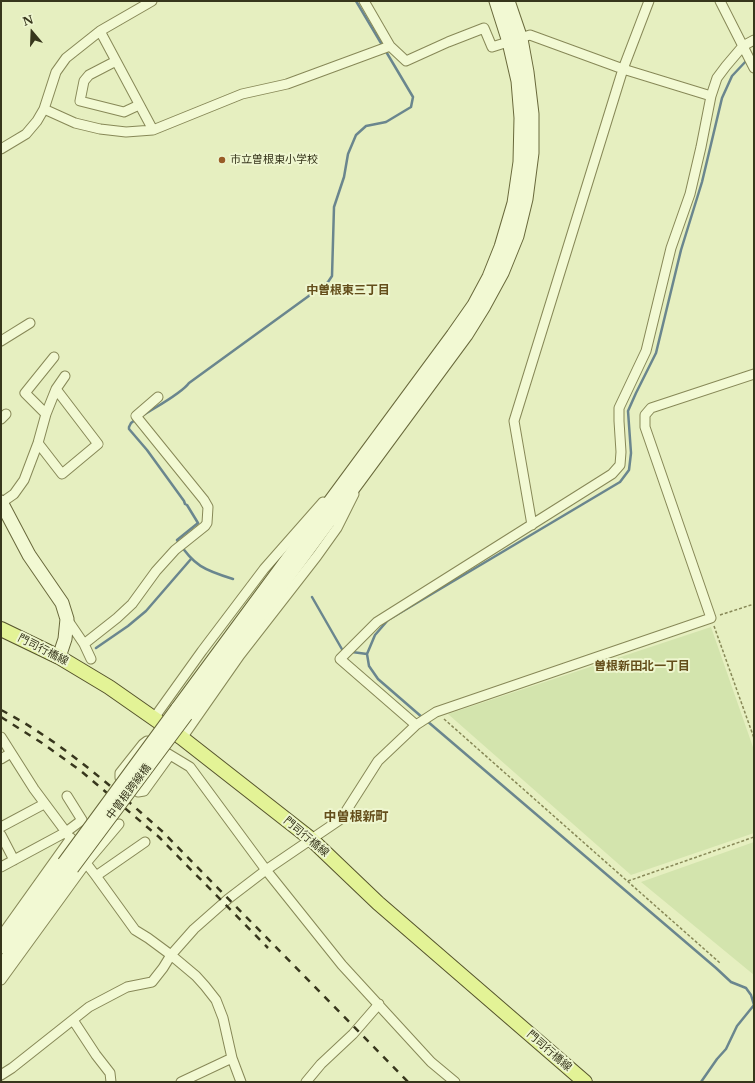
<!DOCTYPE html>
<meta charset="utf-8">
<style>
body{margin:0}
#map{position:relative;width:755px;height:1083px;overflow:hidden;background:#e6efc0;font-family:"Libre Baskerville",serif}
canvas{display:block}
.frame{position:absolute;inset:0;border:2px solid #37361c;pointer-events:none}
.north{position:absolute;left:12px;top:12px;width:40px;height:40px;-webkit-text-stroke:3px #eef6cf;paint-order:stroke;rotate:341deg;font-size:11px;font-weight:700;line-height:16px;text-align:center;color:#37361c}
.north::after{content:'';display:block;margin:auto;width:14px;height:18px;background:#37361c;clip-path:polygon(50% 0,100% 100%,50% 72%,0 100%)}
</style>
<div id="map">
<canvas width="755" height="1083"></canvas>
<div class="frame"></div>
<div class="north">N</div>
</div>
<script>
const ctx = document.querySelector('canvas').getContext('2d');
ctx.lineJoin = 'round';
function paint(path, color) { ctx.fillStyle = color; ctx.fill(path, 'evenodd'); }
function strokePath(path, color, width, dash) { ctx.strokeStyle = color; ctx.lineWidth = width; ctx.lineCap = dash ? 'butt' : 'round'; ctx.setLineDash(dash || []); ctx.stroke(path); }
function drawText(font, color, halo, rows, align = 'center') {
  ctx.font = font + ' "Libre Baskerville","Noto Sans JP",serif'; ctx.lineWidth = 4; ctx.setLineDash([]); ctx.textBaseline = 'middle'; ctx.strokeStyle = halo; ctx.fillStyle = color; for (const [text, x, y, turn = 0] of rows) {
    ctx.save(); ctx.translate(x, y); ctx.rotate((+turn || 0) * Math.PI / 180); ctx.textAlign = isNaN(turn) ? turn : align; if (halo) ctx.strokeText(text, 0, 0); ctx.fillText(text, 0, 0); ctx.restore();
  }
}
paint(new Path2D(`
 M 711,627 L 754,750 L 754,833 L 631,875 L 448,714 Z
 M 754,842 L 754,975 L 641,882 Z`), '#d3e4ad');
strokePath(new Path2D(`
 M 145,414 C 156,407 182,393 189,383 L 328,282 L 332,276 L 334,207 L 344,177 L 348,154 L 356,135 L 366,126 L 386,122 L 411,107 L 413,97 L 356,1
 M 135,420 L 131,423 L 129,427 L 129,429 L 147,450 L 184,501 L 185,504 L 187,505 L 198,523 L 177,540 C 194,566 204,570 233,579
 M 312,597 L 343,651 L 345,651
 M 96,648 L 128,626 L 146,611 L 191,559
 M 352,652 L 367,654
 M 423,718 L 378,679 L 369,666 L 367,654 L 375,635 L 388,620 L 620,482 L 629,470 L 631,453 L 628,411 L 636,393 L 656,353 L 681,250 L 702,182 L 722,98 L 732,76 L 747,60
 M 427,721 L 716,968 L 731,982 L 746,988 L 751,995 L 754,1005 L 737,1026 L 726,1049 L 717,1059 L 701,1082`), '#6a868e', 2.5);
const street = new Path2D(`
 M 364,1 L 390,46 L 406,61 L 448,42 L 484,28 L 492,47 L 530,35 L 623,69 L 711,96
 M 720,1 L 754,68
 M 100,31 L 153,130
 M 116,61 L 89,75 L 84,81 L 80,101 L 124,112 L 139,105
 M 44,109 L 75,123 L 100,129 L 126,132 L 153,130 L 242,94 L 287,84 L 390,46
 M 1,149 L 26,134 L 37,121 L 44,109 L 56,72 L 66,58 L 100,31 L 152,1
 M 1,341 L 30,323
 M 46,414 L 25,393 L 54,357
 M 1,419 L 6,414
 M 38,443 L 62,474 L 98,444 L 56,389
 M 1,503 L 14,494 L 24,480 L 38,443 L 46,414 L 56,389 L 65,376
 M 532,525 L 514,421 L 623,69 L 649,1
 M 67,619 L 84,644
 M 91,659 L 84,644 L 117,618 L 132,604 L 156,571 L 175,550 L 205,526 L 207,523 L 208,507 L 204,500 L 136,416 L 158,397
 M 154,718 L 202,651 L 264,569 L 323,502
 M 416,725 L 340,659 L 377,622 L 612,474 L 620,465 L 621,452 L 619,421 L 619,408 L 646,351 L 671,248 L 690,194 L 701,147 L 711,96 L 717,78 L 726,66 L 743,46 L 754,40
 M 1,737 L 34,789 L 66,832 L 82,820 L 67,796
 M 182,738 L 240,655 L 317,556 L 337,528 L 354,494
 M 170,755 L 144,791 L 138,792 L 120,778 L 120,773 L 143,744 L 147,741 L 190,767 L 266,870 L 342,965 L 431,1062 L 455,1082
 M 1,759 L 11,753
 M 1,827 L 44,804
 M 1,835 L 14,860
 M 1,867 L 66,832 L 86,863 L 96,876 L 135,930 L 148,938 L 171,955 L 196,976 L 205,986 L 216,1000 L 223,1018 L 232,1058 L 241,1082
 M 96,876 L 145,842
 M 1,936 L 71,838
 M 1,980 L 86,863 L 119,824
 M 73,1020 L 96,1055 L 110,1073 L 111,1082
 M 1,1075 L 12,1068 L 89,1007 L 127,987 L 152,982 L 163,968 L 171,955 L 194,929 L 228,899 L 266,870 L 341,819 L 378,761 L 416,725 L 436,712 L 711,618 L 645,427 L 645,415 L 651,408 L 754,374
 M 181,1082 L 232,1058
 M 306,1082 L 321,1064 L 353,1034 L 379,1004`);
const secondary = new Path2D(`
 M 1,502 L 29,555 L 62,603 L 67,619 L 65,639 L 59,657
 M 177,709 L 453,335 L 474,305 L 489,277 L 501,247 L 514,203 L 520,162 L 521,118 L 518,81 L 509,42 L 496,1
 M 186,715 L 466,335 L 484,306 L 502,273 L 517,236 L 526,199 L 532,153 L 532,114 L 527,72 L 521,39 L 508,1
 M 1,947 L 64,863
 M 1,967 L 72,868`);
const primary = new Path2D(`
 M 1,629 L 59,657 L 109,687 L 182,738 L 311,839 L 378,903 L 585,1082`);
strokePath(street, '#878857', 11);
strokePath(secondary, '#69693b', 15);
strokePath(primary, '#55532c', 16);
strokePath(new Path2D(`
 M 720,615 L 754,604
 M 714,626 L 754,738
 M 444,719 L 720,963
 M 628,881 L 754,837`), '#878857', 1.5, [3, 2]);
strokePath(street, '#f2f9d3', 9);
strokePath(secondary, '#f2f9d3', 13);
strokePath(primary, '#e3f396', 14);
strokePath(new Path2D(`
 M 1,710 C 61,741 112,787 163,832 L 408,1082
 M 1,717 L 42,743 L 81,771 L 159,837 L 268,948`), '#37361c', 2.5, [7, 7]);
const secondaryBridge = new Path2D(`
 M 64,863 L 177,709
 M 72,868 L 186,715`);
strokePath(secondaryBridge, '#69693b', 15, []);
strokePath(secondaryBridge, '#f2f9d3', 13);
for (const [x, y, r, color] of [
 [222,160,4,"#985c26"]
]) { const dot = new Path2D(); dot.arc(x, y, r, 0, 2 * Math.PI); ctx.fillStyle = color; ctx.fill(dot); strokePath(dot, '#eef6cf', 1.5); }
drawText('11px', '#37361c', '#eef6cf', [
 ["市立曽根東小学校",230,160]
], 'left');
drawText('11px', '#37361c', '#eef6cf', [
 ["門司行橋線",43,650,27],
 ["中曽根跨線橋",129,792,-53],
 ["門司行橋線",306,837,40],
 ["門司行橋線",549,1051,41]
]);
drawText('bold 12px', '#644e1b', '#eef6cf', [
 ["中曽根東三丁目",348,291],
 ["曽根新田北一丁目",642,667]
]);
drawText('bold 13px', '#644e1b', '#eef6cf', [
 ["中曽根新町",356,817]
]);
</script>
